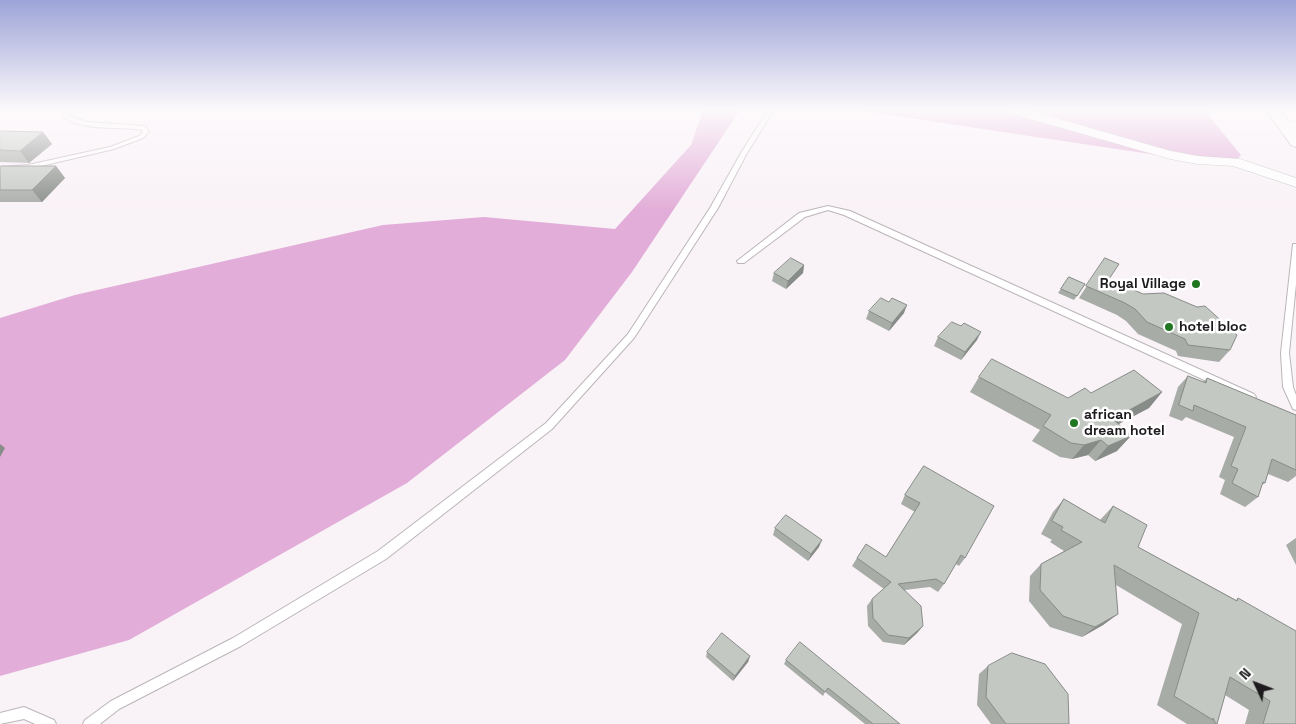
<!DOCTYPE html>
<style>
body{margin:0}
#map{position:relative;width:1296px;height:724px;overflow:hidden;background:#f9f2f7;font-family:"Space Grotesk",sans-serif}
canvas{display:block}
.north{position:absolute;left:1231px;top:659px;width:50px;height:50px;-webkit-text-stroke:4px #fff;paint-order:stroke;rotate:313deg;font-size:14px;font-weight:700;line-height:20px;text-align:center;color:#1d1b1d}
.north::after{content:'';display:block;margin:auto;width:18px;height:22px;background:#1d1b1d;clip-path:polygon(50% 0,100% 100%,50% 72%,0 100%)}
</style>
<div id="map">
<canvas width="1296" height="724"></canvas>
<div class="north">N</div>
</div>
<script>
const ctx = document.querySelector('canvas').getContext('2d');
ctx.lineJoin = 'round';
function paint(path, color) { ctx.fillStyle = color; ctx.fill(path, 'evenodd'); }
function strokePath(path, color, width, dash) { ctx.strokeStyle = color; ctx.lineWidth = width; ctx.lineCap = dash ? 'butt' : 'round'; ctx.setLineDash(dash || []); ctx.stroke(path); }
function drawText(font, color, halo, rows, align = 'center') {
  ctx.font = font + ' "Space Grotesk",sans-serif'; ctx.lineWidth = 5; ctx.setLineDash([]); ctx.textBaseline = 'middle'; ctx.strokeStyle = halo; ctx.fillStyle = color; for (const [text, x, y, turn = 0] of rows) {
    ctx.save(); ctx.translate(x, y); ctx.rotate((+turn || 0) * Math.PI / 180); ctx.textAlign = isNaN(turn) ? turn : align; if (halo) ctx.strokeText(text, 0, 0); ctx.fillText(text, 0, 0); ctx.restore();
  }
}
paint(new Path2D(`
 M 703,110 L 738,110 L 738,113 L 632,272 L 565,360 L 407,483 L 129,640 L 0,676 L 0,318 L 75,295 L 383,225 L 484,217 L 615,229 L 691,145 Z
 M 856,110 L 1204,110 L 1241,155 L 1230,166 Z`), '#e2add8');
const service = new Path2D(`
 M 61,110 L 67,110 L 70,116 L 87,122 L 144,126 L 146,127 L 149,132 L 143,138 L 114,149 L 28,169 L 0,171 L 0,167 L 28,165 L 110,147 L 139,136 L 143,132 L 142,130 L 135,129 C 113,127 84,130 64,118 Z
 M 768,110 L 774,110 L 747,153 L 718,208 L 634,338 L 552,429 L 386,559 L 241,646 L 119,709 L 100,724 L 83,724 L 85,720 L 111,701 L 233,638 L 378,551 L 546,423 L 628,334 L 710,208 L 741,153 Z
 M 828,206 L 850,211 L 1254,394 L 1256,397 L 1254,400 L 1248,400 L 844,215 L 828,210 L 805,217 L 744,263 L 738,263 L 737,261 L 799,213 Z
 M 1293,244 L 1296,244 L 1296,284 L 1289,353 L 1293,387 L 1296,395 L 1296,410 L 1293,409 L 1283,387 L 1281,353 Z
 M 24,707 L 54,720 L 56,724 L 35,724 L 24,719 L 0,724 L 0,713 Z`);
const minor = new Path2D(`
 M 1008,110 L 1027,110 L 1171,151 L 1198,156 L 1240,159 L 1296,178 L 1296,187 L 1233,166 L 1198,164 L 1170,159 L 1010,113 Z
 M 1284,119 L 1296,122 L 1296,130 L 1280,126 L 1278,123 Z`);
const tertiary = new Path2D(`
 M 1266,110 L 1280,110 L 1296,131 L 1296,147 L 1291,145 Z`);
strokePath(service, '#bbb5b9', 2);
strokePath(minor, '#bbb5b9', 1);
strokePath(tertiary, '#bbb5b9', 2);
paint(service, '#fff');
paint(minor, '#fff');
paint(tertiary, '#fff');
paint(new Path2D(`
 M 0,131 L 43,132 L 52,144 L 29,163 L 0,162 Z
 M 56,166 L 65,178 L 42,202 L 0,202 L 0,167 Z
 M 1105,258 L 1109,279 L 1230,350 L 1219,362 L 1178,356 L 1176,351 L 1138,334 L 1126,321 L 1117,315 L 1079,298 Z
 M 804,265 L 803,273 L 786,289 L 772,281 L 774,273 Z
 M 1069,277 L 1085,284 L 1074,300 L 1058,293 Z
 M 889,302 L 904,313 L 889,331 L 866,319 L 869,311 Z
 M 938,337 L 977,340 L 961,360 L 934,346 Z
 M 1188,376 L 1203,382 L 1207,378 L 1296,415 L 1296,476 L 1288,482 L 1268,474 L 1265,483 L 1262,485 L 1258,497 L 1245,507 L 1220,494 L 1225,480 L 1219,477 L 1234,437 L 1186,417 L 1182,421 L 1169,416 L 1178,387 Z
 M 979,377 L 1068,398 L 1091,393 L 1162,392 L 1149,408 L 1118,424 L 1117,451 L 1095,461 L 1088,455 L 1072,459 L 1060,457 L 1032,441 L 1040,430 L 970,392 Z
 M 924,466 L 965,558 L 959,566 L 956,564 L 944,584 L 938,592 L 930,587 L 905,590 L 923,626 L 917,633 L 904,645 L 883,642 L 868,626 L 867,606 L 872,599 L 884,589 L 852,566 L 857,558 L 886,557 L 915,512 L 901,504 L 905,495 Z
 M 1064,499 L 1100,520 L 1113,506 L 1138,547 L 1236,600 L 1238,598 L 1296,724 L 1245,724 L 1249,710 L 1225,695 L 1217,724 L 1187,724 L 1157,705 L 1182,624 L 1116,585 L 1118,614 L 1103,625 L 1082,637 L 1050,627 L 1029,601 L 1030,576 L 1041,564 L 1064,551 L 1050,542 L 1052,540 L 1041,534 L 1053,512 Z
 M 775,528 L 819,547 L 808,561 L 773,535 Z
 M 1296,538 L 1296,565 L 1286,545 Z
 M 707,652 L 750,656 L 748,662 L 733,681 L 706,657 Z
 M 786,660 L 900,724 L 865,724 L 825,692 L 823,696 L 784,664 Z
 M 988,666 L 1069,724 L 991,724 L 977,705 L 979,674 Z`), '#a8aca7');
paint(new Path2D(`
 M 43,132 L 52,144 L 29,163 L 20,151 Z
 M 56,166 L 65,178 L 42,202 L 32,190 Z
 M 804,265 L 803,273 L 786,289 L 788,281 Z
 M 907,305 L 904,313 L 889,331 L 892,323 Z
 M 981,332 L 977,340 L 961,360 L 965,352 Z
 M 1162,392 L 1149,408 L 1100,434 L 1113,419 Z
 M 1131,436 L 1117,451 L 1095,461 L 1108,446 Z
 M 1101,440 L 1088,455 L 1072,459 L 1084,445 Z
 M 0,444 L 5,448 L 0,457 Z
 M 822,540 L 819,547 L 808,561 L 811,554 Z
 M 1118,614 L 1103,625 L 1082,637 L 1095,627 Z
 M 923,626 L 917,633 L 904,645 L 909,638 Z
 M 750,656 L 748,662 L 733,681 L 735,676 Z`), '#888c88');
const building = new Path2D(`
 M 0,131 L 43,132 L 20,151 L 0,150 Z
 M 1,166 L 56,166 L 32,190 L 0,190 L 0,167 Z
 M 791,258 L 804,265 L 788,281 L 774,273 Z
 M 1105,258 L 1119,264 L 1109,279 L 1143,294 L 1164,293 L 1197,307 L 1205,306 L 1237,335 L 1230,350 L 1188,345 L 1185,339 L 1147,322 L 1135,309 L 1125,303 L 1086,286 Z
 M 1069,277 L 1085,284 L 1077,296 L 1061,289 Z
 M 881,298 L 889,302 L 892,298 L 907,305 L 892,323 L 869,311 Z
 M 952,322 L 961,326 L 964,323 L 981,332 L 965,352 L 938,337 Z
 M 992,359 L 1068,398 L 1085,388 L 1091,393 L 1134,370 L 1162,392 L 1113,419 L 1131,436 L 1108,446 L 1101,440 L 1084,445 L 1071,443 L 1043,426 L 1051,415 L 979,377 Z
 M 1188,376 L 1206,383 L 1207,378 L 1296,415 L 1296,470 L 1272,459 L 1265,483 L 1263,482 L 1258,497 L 1232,483 L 1238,469 L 1231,466 L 1246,427 L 1194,405 L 1193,411 L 1179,405 Z
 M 924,466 L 994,506 L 965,558 L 961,555 L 944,584 L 936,579 L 898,584 L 921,606 L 923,626 L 909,638 L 888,635 L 873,618 L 872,599 L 891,582 L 857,558 L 866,544 L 886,557 L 920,503 L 905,495 Z
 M 1064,499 L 1105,523 L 1113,506 L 1147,525 L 1138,547 L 1237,601 L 1238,598 L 1296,631 L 1296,724 L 1263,724 L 1270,701 L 1230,677 L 1217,724 L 1216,724 L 1213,718 L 1213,720 L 1174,696 L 1199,613 L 1114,565 L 1118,614 L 1095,627 L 1063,616 L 1040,590 L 1041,564 L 1082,542 L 1061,530 L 1063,527 L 1052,521 Z
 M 786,515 L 822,540 L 811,554 L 775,528 Z
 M 722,633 L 750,656 L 735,676 L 707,652 Z
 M 800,642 L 900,724 L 873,724 L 828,688 L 825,692 L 786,660 Z
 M 1012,653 L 1045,664 L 1068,694 L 1069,724 L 1006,724 L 986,697 L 988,666 Z`);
paint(building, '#c3c8c2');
strokePath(building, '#888c88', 1);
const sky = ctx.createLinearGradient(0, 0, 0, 211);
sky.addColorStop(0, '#9da4d8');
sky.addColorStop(0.52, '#fcf9fb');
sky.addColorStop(1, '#fcf9fb00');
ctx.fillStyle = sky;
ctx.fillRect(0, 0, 1296, 211);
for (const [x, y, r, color] of [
 [1196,284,5,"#217622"],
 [1169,327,5,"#217622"],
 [1074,423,5,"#217622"]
]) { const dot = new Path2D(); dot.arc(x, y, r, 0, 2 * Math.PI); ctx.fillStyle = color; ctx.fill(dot); strokePath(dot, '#fff', 2); }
drawText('bold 14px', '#1d1b1d', '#fff', [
 ["Royal Village",1186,284,"right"],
 ["hotel bloc",1179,327],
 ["african",1084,415],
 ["dream hotel",1084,431]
], 'left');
</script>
